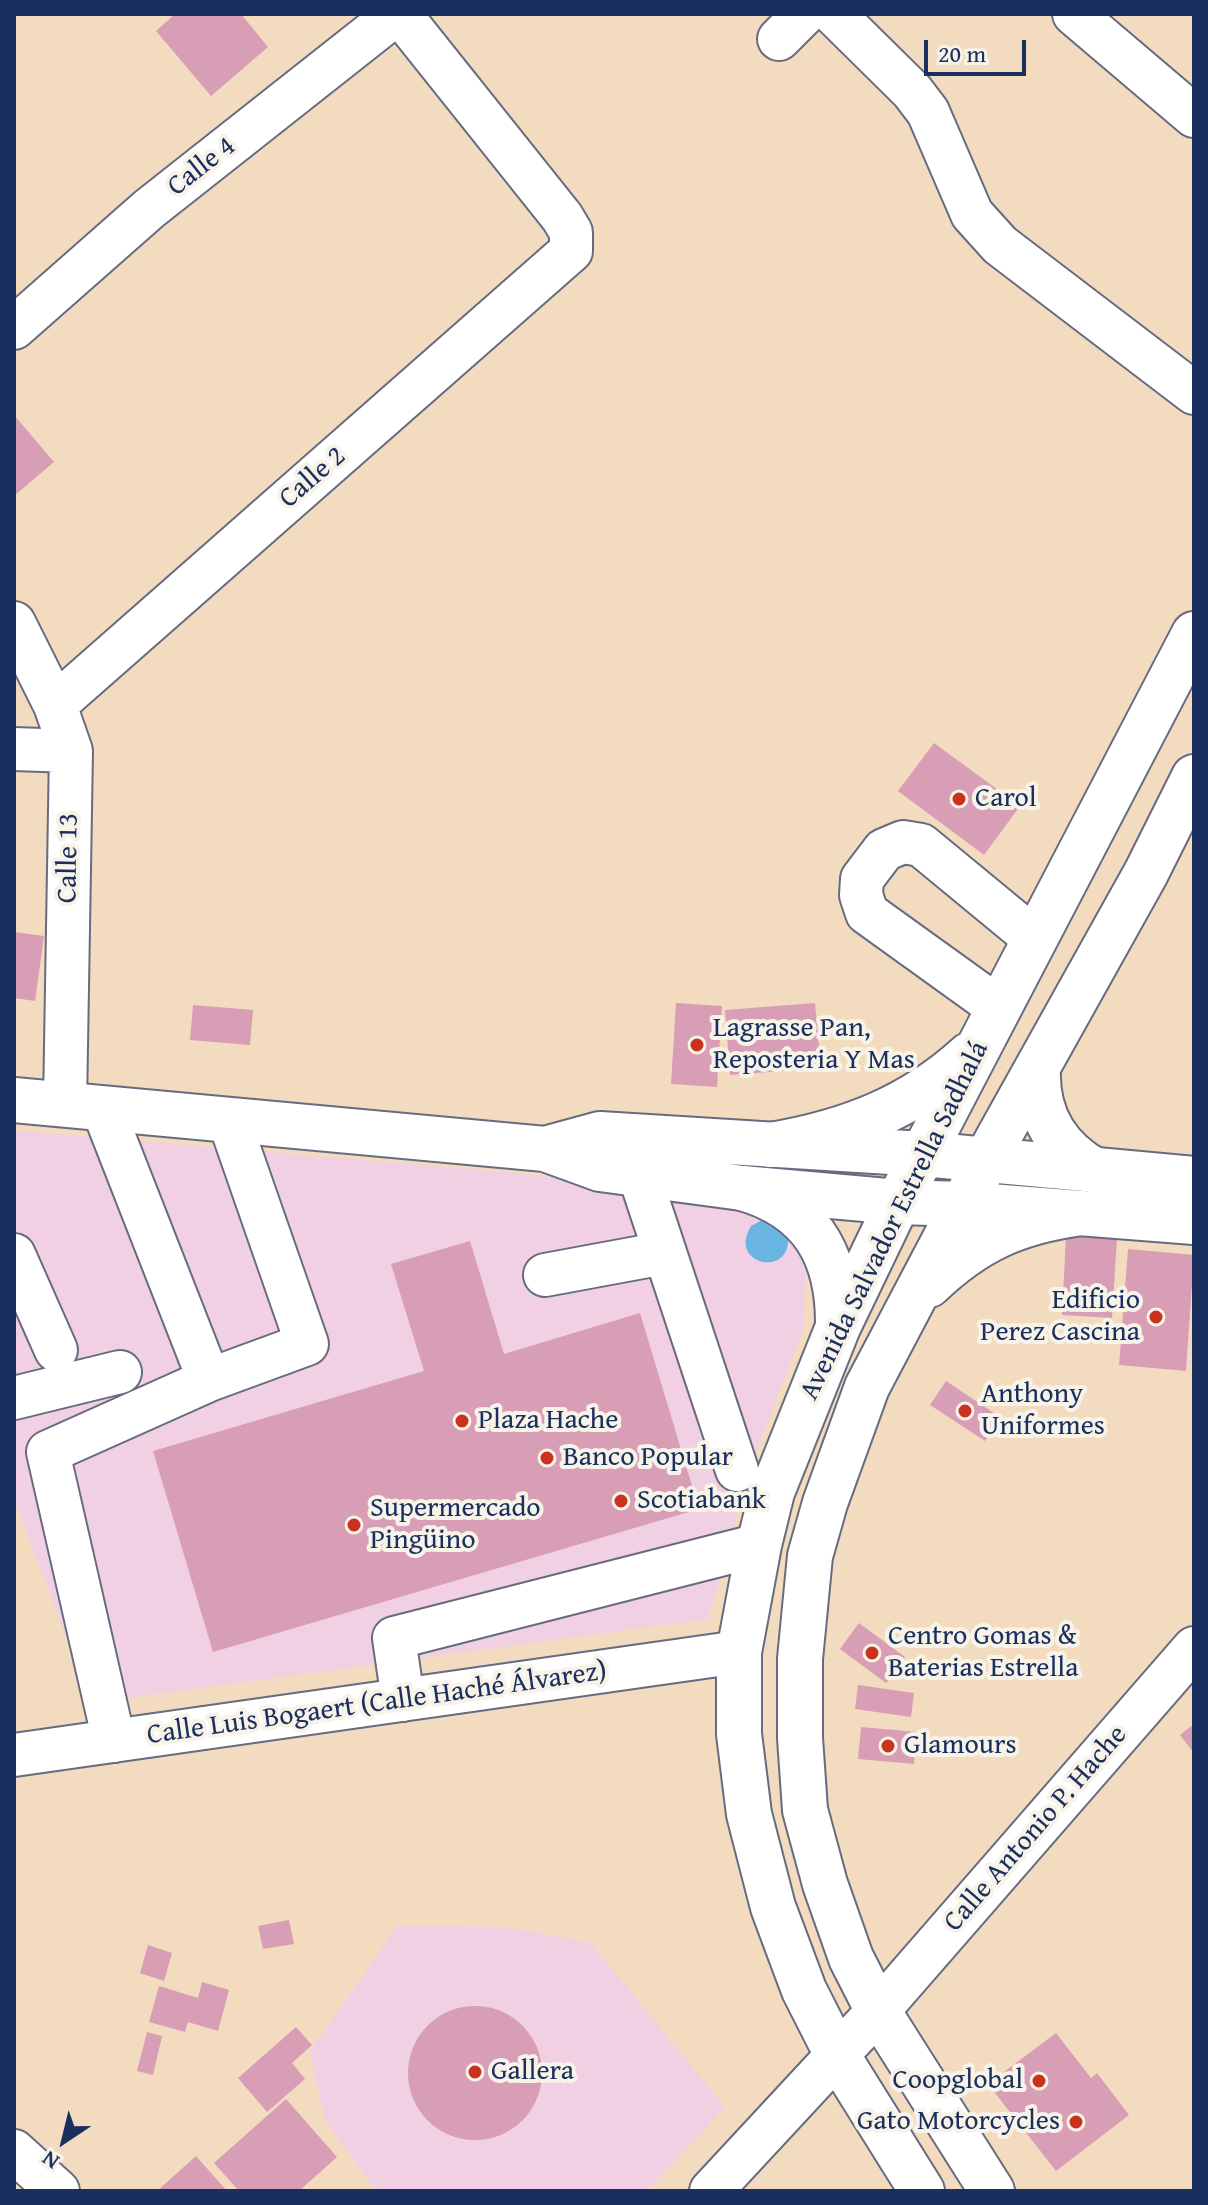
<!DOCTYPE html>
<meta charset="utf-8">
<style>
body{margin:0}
#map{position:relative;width:1208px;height:2205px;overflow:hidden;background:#f3dbbf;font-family:"Gentium Book Plus",serif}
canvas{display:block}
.frame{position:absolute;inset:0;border:16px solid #1b2f5e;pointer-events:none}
.north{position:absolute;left:24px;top:2101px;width:80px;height:80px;-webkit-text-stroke:6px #f7f3e8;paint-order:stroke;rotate:215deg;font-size:22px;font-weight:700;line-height:32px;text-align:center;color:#1b2f5e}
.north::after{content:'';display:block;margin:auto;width:28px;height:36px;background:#1b2f5e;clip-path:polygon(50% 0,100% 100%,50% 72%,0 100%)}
.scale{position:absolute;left:924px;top:40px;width:102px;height:36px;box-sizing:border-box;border:4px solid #1b2f5e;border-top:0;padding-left:10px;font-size:24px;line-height:28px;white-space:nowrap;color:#1b2f5e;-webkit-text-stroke:6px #f7f3e8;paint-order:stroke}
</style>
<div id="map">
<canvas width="1208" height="2205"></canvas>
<div class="frame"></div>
<div class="north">N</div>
<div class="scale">20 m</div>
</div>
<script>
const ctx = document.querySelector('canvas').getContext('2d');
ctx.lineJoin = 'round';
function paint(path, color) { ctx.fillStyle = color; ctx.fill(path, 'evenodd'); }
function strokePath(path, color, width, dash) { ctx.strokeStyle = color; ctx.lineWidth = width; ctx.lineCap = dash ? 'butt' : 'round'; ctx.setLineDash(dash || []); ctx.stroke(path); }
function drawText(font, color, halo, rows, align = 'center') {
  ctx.font = font + ' "Gentium Book Plus",serif'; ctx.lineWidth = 8; ctx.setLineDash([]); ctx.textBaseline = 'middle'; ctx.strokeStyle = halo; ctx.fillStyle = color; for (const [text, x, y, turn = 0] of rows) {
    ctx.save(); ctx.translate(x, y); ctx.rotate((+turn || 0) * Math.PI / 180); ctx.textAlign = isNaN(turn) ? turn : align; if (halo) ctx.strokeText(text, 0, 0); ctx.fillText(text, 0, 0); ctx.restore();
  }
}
paint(new Path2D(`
 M 14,1130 L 699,1189 L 770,1200 L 807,1241 L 803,1330 L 751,1467 L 708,1619 L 91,1703 L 14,1499 Z
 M 398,1925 L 508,1927 L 591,1943 L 725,2107 L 647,2191 L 376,2191 L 325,2121 L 310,2051 Z`), '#f1d0e3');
paint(new Path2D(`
 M 764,1219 L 787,1232 C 797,1279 726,1267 751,1226 Z`), '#6ab4e2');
paint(new Path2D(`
 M 175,14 L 241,14 L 268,47 L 211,96 L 156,31 Z
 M 14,415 L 54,462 L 14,496 Z
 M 934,743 L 1020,806 L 984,855 L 898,791 Z
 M 14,932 L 44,936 L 35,1001 L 14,998 Z
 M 676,1003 L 722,1006 L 717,1087 L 671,1084 Z
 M 815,1003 L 821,1068 L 730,1075 L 725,1010 Z
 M 193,1005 L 253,1010 L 250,1045 L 190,1040 Z
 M 1066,1235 L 1117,1238 L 1112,1318 L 1062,1315 Z
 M 470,1241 L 504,1354 L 640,1313 L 699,1509 L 213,1652 L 153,1451 L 424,1371 L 391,1264 Z
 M 1128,1249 L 1194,1255 L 1186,1371 L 1119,1365 Z
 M 946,1381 L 1000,1417 L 985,1441 L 930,1405 Z
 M 859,1623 L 905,1657 L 886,1683 L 840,1649 Z
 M 858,1685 L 914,1693 L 911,1717 L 855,1709 Z
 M 1194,1724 L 1194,1753 L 1180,1735 Z
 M 861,1727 L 917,1732 L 914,1764 L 858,1759 Z
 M 289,1920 L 294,1944 L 263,1949 L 258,1926 Z
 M 148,1945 L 172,1953 L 164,1981 L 140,1973 Z
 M 202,1982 L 229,1990 L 218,2031 L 188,2022 L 185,2032 L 149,2022 L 159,1986 L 198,1998 Z
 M408 2073a67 67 0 1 1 134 0a67 67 0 1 1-134 0Z
 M 296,2027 L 312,2045 L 292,2063 L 305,2079 L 267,2112 L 238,2078 Z
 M 147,2032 L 162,2036 L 153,2075 L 137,2071 Z
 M 1056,2033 L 1091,2078 L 1097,2073 L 1129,2115 L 1056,2171 L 988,2084 Z
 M 286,2099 L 337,2157 L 299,2191 L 239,2191 L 214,2163 Z
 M 196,2156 L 227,2191 L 157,2191 Z`), '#d79eb5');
const minor = new Path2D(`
 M 834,14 L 912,91 L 928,112 L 972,214 L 1000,245 L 1194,393
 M 1074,14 L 1194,116
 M 779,39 L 804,14
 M 14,328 L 149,209 L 396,14
 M 14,623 L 55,705 L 71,751 L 65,1105
 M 55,705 L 571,251 L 571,232 L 562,217 L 400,14
 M 14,749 L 71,751
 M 999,1008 L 867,913 L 861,895 L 862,879 L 884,850 L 903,842 L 921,845 L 1035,939
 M 103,1109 L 209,1380 L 307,1344 L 229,1120
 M 639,1174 L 737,1470
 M 14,1255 L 56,1350
 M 545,1275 L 664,1253
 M 14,1398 L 120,1372
 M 403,1700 L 394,1638 L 759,1545
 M 114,1741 L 48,1452 L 209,1380
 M 14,1755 L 739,1652
 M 14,2151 L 58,2191
 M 711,2191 L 878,2011 L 1194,1648`);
const major = new Path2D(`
 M 14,1100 L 545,1149 L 600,1169 L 742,1188 L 898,1202 L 964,1204 L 1194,1222
 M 545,1149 L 600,1134 L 923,1154 L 1194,1179`);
const highway = new Path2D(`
 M 1038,1069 C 1036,1114 1056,1149 1096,1171
 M 771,1145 C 847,1132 911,1108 969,1055
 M 742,1188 C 813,1208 839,1257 838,1327
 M 929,1285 C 976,1240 1017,1222 1081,1213
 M 922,2191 L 837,2055 L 804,1990 L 773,1907 L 749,1814 L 739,1734 L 739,1652 L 759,1545 L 772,1492 L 838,1327 L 898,1202 L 1194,634
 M 992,2191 L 878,2011 L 851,1958 L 825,1884 L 805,1810 L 800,1738 L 800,1659 L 810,1556 L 825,1503 L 867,1387 L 997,1140 L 1146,873 L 1194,777`);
strokePath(minor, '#676b80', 46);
strokePath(major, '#676b80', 48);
strokePath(highway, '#676b80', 48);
strokePath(minor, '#fff', 42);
strokePath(major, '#fff', 44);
strokePath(highway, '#fff', 44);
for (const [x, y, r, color] of [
 [959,799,8,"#c8321e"],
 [697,1045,8,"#c8321e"],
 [1156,1317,8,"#c8321e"],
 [965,1411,8,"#c8321e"],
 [462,1421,8,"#c8321e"],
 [547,1458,8,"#c8321e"],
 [621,1501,8,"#c8321e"],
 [354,1525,8,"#c8321e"],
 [872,1653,8,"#c8321e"],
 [888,1746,8,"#c8321e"],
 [475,2072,8,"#c8321e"],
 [1039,2081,8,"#c8321e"],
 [1076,2122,8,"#c8321e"]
]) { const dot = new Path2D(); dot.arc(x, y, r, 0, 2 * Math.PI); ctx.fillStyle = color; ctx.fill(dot); strokePath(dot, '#f7f3e8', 3); }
drawText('28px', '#1b2f5e', '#f7f3e8', [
 ["Calle 4",202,167,-38],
 ["Calle 2",313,478,-41],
 ["Calle 13",69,858,-89],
 ["Avenida Salvador Estrella Sadhalá",895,1221,-64],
 ["Calle Luis Bogaert (Calle Haché Álvarez)",377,1704,-8],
 ["Calle Antonio P. Hache",1036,1829,-49]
]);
drawText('28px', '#1b2f5e', '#f7f3e8', [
 ["Carol",975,799],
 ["Lagrasse Pan,",713,1029],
 ["Reposteria Y Mas",713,1061],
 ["Edificio",1140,1301,"right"],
 ["Perez Cascina",1140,1333,"right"],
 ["Anthony",981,1395],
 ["Uniformes",981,1427],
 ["Plaza Hache",478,1421],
 ["Banco Popular",563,1458],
 ["Scotiabank",637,1501],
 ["Supermercado",370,1509],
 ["Pingüino",370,1541],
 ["Centro Gomas &",888,1637],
 ["Baterias Estrella",888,1669],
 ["Glamours",904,1746],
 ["Gallera",491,2072],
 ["Coopglobal",1023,2081,"right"],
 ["Gato Motorcycles",1060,2122,"right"]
], 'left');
</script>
